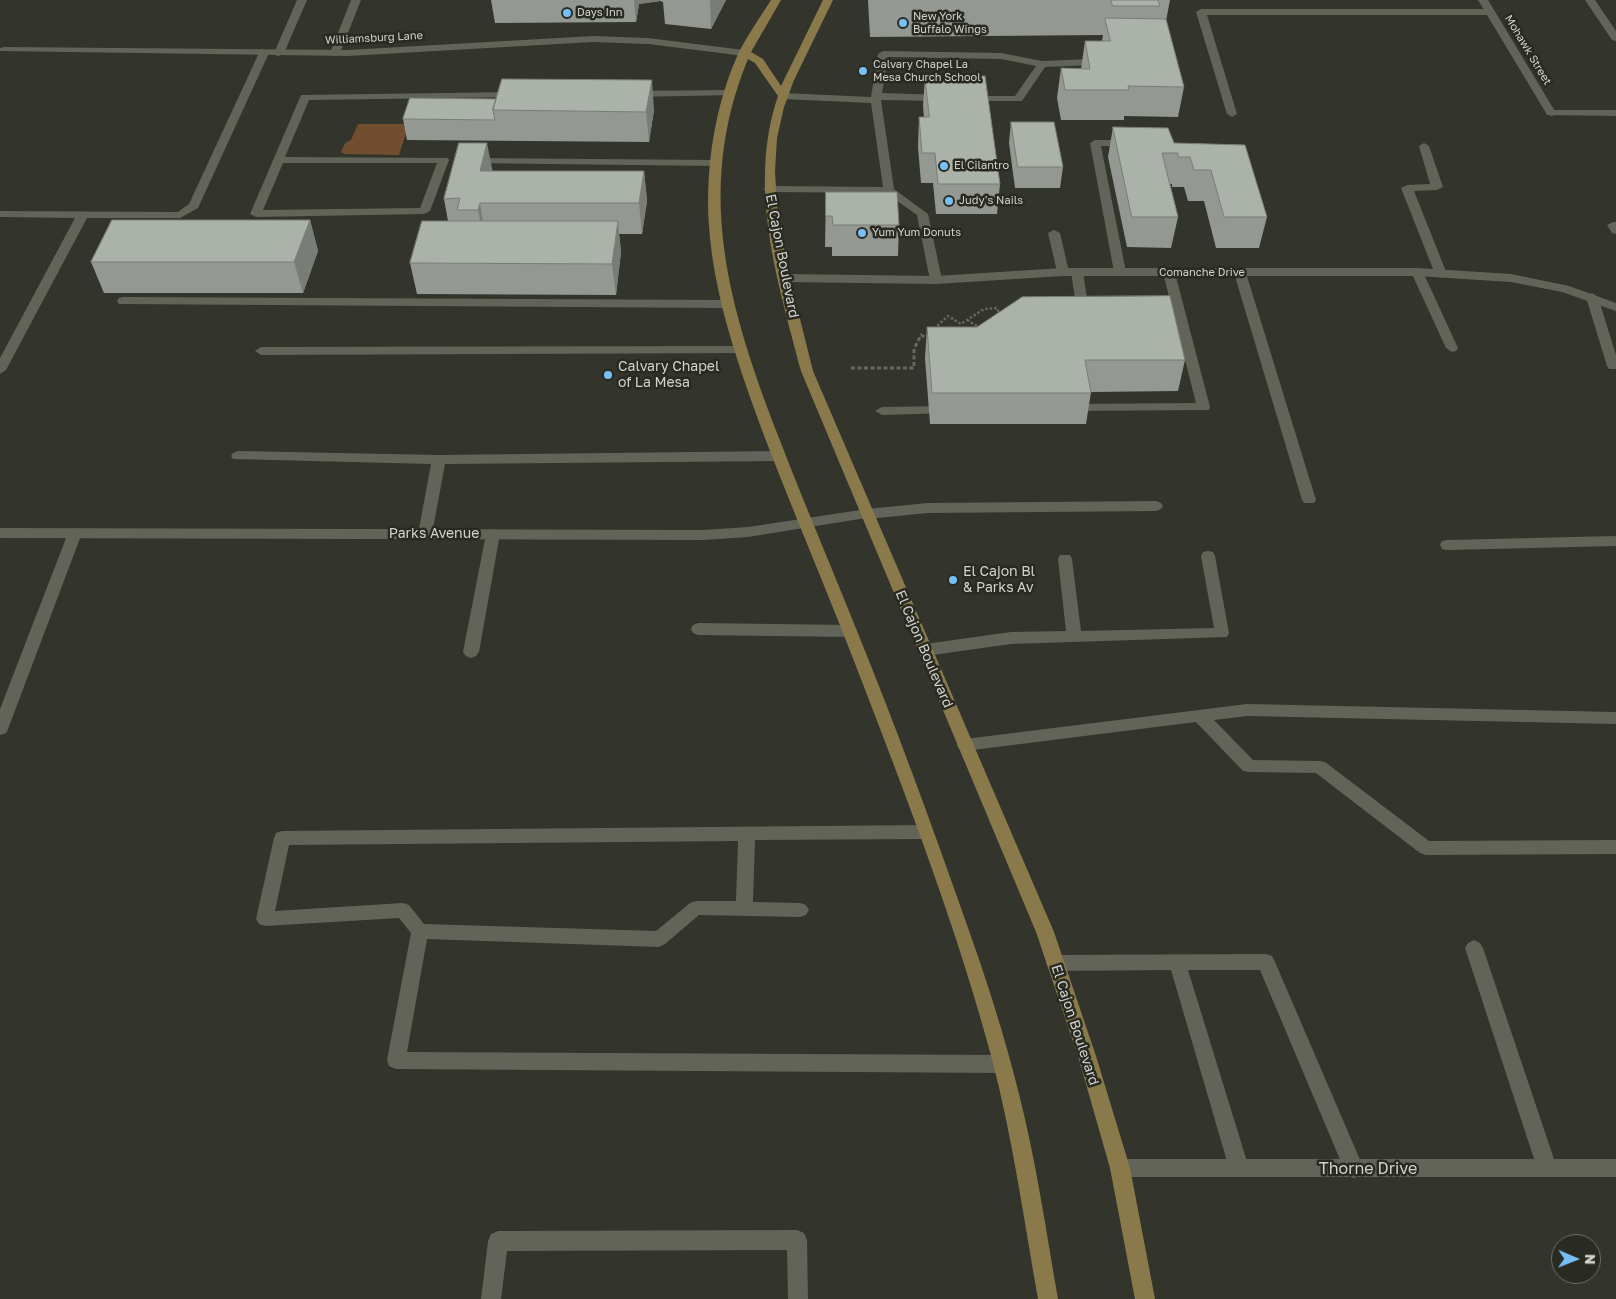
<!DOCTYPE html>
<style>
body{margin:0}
#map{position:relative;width:1616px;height:1299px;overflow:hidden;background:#33342b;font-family:"Golos Text",sans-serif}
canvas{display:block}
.north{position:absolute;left:1551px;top:1234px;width:50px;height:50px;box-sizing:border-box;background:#292a21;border:1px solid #6d6e66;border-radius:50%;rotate:91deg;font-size:14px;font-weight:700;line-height:20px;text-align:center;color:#d3d3ce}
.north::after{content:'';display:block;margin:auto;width:18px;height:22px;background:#76c0f7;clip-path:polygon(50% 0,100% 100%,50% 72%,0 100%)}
</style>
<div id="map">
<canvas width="1616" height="1299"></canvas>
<div class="north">N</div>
</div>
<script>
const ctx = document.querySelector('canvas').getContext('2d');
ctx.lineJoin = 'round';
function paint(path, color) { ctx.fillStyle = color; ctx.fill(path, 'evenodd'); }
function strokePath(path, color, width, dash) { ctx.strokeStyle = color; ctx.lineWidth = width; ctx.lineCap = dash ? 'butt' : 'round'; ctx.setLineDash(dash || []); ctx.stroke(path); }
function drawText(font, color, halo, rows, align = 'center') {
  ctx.font = font + ' "Golos Text",sans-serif'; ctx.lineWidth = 5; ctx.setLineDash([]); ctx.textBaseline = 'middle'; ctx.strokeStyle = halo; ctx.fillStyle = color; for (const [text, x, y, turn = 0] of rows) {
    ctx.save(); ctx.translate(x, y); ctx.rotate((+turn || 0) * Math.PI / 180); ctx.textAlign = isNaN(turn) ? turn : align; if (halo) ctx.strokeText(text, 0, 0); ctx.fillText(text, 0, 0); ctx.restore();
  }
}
paint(new Path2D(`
 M 358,124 L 409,124 L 399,155 L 345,154 L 341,152 L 345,143 L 351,140 Z`), '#714e30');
strokePath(new Path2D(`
 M 967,320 L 980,328
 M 934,329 L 948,316 L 961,324 L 984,309 L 997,308 L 1000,316`), '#67675f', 2.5, [2.5, 2]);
strokePath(new Path2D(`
 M 851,368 L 914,368 L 914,349 L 921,335 L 925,337 L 929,334`), '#67675f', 3, [4, 2.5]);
paint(new Path2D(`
 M 297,0 L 307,0 L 284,53 L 279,56 L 275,55 L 274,53 Z
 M 351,0 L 361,0 L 340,53 L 335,56 L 331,55 L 330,53 Z
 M 1585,0 L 1595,0 L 1616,31 L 1616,41 L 1612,40 Z
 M 1201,9 L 1490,9 L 1495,12 L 1490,15 L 1207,15 L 1237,114 L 1232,117 L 1227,114 L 1196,12 Z
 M 264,50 L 269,53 L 198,208 L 180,218 L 87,218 L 6,370 L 0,374 L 0,358 L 75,218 L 0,217 L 0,211 L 178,212 L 189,204 L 259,53 Z
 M 883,51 L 1001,53 L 1042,61 L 1091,59 L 1096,62 L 1091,65 L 1045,67 L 1022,101 L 969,101 L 964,98 L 965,96 L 1015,96 L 1036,66 L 1001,59 L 888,57 L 882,93 L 944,95 L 949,98 L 944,101 L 881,100 L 894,189 L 928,214 L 942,280 L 936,284 L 930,280 L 917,215 L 886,193 L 769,192 L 763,189 L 769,186 L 883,187 L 871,103 L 783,99 L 778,96 L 783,93 L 871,97 L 878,54 Z
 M 729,90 L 734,93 L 733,95 L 633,97 L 628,94 L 633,91 Z
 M 517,92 L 522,95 L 521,97 L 309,100 L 285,157 L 448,158 L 449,160 L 430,211 L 424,214 L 256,217 L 250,214 L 301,95 ZM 283,163 L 437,163 L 420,208 L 263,210 Z
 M 1551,110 L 1616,110 L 1616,116 L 1547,115 L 1546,113 Z
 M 1095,140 L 1130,140 L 1135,143 L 1130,146 L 1101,146 L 1126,272 L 1120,276 L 1114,272 L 1090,143 Z
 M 1424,143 L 1429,146 L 1443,187 L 1437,190 L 1414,191 L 1447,274 L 1441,278 L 1435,274 L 1401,188 L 1407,185 L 1430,184 L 1419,146 Z
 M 471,158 L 715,160 L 720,163 L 715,166 L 467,163 L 466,161 Z
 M 1613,222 L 1616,222 L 1616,234 L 1612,233 L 1607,225 Z
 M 1054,230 L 1060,233 L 1069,272 L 1063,276 L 1057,272 L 1048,233 Z
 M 1077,268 L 1083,272 L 1090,318 L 1084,322 L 1078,318 L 1071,272 Z
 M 1417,268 L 1423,272 L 1458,348 L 1456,351 L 1452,352 L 1446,348 L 1411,272 Z
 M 1169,269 L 1175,273 L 1210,407 L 1209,410 L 1064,411 L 1063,408 L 1064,405 L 1069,404 L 1196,403 L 1163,273 Z
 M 1240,269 L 1246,273 L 1316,500 L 1314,503 L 1304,503 L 1302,500 L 1234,273 Z
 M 1592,293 L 1598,297 L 1616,355 L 1616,369 L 1609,369 L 1607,366 L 1586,297 Z
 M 123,297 L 726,300 L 732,304 L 726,308 L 119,304 L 117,301 L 119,298 Z
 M 739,346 L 745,350 L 743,353 L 261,355 L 255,351 L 261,347 Z
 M 948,406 L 953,407 L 955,410 L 953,413 L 882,415 L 875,411 L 882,407 Z
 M 238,451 L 439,455 L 779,451 L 784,453 L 786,456 L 784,459 L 779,461 L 445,464 L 432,534 L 430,538 L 420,538 L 418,534 L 431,464 L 233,459 L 231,456 L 233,453 Z
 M 1156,501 L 1161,503 L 1163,506 L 1161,509 L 1156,511 L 928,513 L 867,519 L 862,517 L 860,514 L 862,511 L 867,509 L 928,503 Z
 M 75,528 L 80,529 L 82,533 L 8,729 L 6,733 L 0,735 L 0,709 L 68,533 L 70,529 Z
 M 493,529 L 498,530 L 500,534 L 479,652 L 476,656 L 471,658 L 466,656 L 463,652 L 486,534 L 488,530 Z
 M 1616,536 L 1616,546 L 1447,550 L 1442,549 L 1440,545 L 1442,541 L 1447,540 Z
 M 1208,551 L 1213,552 L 1215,556 L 1229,633 L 1227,637 L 1011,644 L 925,656 L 920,654 L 917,650 L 920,646 L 925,644 L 1011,632 L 1066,631 L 1058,559 L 1060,555 L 1070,555 L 1072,559 L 1081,631 L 1214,628 L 1201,556 L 1203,552 Z
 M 698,623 L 850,625 L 855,627 L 857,631 L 855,635 L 850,637 L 698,635 L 693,633 L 691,629 L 693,625 Z
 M 1247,704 L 1616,712 L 1616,724 L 1247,716 L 1214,720 L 1253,760 L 1319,761 L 1325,762 L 1429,841 L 1616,840 L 1616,854 L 1426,855 L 1420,853 L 1316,773 L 1249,772 L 1243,771 L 1196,722 L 965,751 L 959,749 L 957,745 L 959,741 L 965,739 Z
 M 925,825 L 931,827 L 933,832 L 931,837 L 925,839 L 755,840 L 753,902 L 800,903 L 806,905 L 809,910 L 806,915 L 800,917 L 699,915 L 665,944 L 659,947 L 427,939 L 407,1052 L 1002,1055 L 1009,1058 L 1011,1064 L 1009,1070 L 1002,1073 L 396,1069 L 389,1066 L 387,1060 L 411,933 L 399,918 L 265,926 L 259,924 L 256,919 L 274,838 L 276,833 L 282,831 ZM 738,841 L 736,901 L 696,901 L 690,903 L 656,931 L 424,924 L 409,905 L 403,903 L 275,911 L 289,845 Z
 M 1474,940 L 1480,943 L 1483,948 L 1557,1168 L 1554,1175 L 1547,1177 L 1540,1175 L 1537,1168 L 1465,948 L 1468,943 Z
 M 1266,954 L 1272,956 L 1275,962 L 1361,1162 L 1364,1169 L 1361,1176 L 1354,1178 L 1347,1176 L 1260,970 L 1188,970 L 1249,1168 L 1246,1175 L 1239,1177 L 1232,1175 L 1229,1168 L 1171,970 L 1055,971 L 1049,969 L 1046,963 L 1049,957 L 1055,955 Z
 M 797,1230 L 804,1233 L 807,1240 L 808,1299 L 788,1299 L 787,1250 L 507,1251 L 501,1299 L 481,1299 L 488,1241 L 491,1234 L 498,1231 Z`), '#62645a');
paint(new Path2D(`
 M 1478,0 L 1488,0 L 1556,113 L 1555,115 L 1551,116 L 1546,113 Z
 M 593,36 L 648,38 L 744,50 L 749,53 L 744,56 L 648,44 L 593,42 L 348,56 L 0,51 L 0,48 L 4,47 L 348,50 Z
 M 1120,1159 L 1616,1159 L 1616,1177 L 1120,1177 L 1113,1175 L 1110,1168 L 1113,1161 Z`), '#62645a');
paint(new Path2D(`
 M 1063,268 L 1417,268 L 1511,274 L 1569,286 L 1616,303 L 1616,311 L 1562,292 L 1511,282 L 1417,276 L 1063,276 L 936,284 L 784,282 L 778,278 L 784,274 L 936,276 Z
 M 867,509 L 872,511 L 874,514 L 872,517 L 748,537 L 703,540 L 0,538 L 0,528 L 703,530 L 748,527 Z`), '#62645a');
paint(new Path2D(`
 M 771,0 L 781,0 L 751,52 L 763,59 L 781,86 L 823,0 L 833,0 L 794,80 L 784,107 L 777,138 L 775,171 L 777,205 L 782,239 L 797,307 L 813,371 L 1054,932 L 1096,1056 L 1130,1168 L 1155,1299 L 1135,1299 L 1110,1168 L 1078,1056 L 1036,932 L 801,371 C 778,282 747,187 778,96 L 755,63 L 748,59 C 693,192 730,311 779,438 C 803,501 830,563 855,626 C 895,724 932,825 967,925 C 987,981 1005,1037 1019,1094 C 1036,1161 1046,1230 1058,1299 L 1038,1299 C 1024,1220 1013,1141 993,1063 C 958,931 908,801 859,674 C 829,595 795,517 765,438 C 740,370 714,299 709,226 C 705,168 715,104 739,52 C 748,35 760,17 771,0 Z`), '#8a7a4b');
paint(new Path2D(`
 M 491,0 L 726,0 L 711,29 L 665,24 L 663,2 L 660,1 L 639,4 L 636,22 L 495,23 Z
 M 868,0 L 1170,0 L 1166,21 L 1184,87 L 1178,117 L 1124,116 L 1124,120 L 1061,120 L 1057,98 L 1061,68 L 1081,69 L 1085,41 L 1102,41 L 1103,35 L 870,37 Z
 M 925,76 L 1000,184 L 997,214 L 936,214 L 933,183 L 921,183 L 918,147 L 919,117 L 924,117 L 923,106 Z
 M 410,98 L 654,110 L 649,142 L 407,140 L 403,119 Z
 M 1011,122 L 1063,167 L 1060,188 L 1015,188 L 1009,143 Z
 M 1113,127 L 1174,143 L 1245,145 L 1267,217 L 1259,248 L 1216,248 L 1204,201 L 1188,201 L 1184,187 L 1172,187 L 1172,184 L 1170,184 L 1178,217 L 1171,248 L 1127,247 L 1108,157 Z
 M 492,171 L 644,171 L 647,201 L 642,234 L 619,234 L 621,252 L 616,295 L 417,294 L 410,263 L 448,221 L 444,199 Z
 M 826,192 L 899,225 L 898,256 L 832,256 L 832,247 L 825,247 Z
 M 310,220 L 318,251 L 303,293 L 104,293 L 91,262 Z
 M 927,327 L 1185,360 L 1178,391 L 1091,392 L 1086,424 L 930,424 L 925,358 Z`), '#939992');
paint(new Path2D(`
 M 634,0 L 660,0 L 660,1 L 639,4 L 636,22 Z
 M 710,0 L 726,0 L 711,29 Z
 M 652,80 L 654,110 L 649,142 L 646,112 Z
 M 487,143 L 493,173 L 480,171 Z
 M 644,171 L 647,201 L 642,234 L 639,203 Z
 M 480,203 L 485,234 L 484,241 L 478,210 Z
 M 310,220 L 318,251 L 303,293 L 294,262 Z
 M 618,221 L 621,252 L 616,295 L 612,264 Z`), '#787d77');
const building = new Path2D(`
 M 1111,0 L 1158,0 L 1160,6 L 1113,6 Z
 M 1105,18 L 1166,19 L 1184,87 L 1128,86 L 1129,90 L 1065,90 L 1061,68 L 1090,69 L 1085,41 L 1110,41 Z
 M 925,76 L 985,76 L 1000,184 L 938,184 L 935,153 L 922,153 L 919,117 L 929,117 Z
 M 502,79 L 652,80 L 646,112 L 493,110 Z
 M 410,98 L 496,99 L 493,110 L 495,120 L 403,119 Z
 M 1011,122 L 1054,122 L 1063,167 L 1018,167 Z
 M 1113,127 L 1168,128 L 1174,143 L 1245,145 L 1267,217 L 1224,217 L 1211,170 L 1194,170 L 1190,157 L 1178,157 L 1178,153 L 1162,153 L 1178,217 L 1132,217 Z
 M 459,143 L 487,143 L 480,171 L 644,171 L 639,203 L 480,203 L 478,210 L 457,210 L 460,198 L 444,199 Z
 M 826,192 L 897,192 L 899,225 L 833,225 L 832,216 L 826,216 Z
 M 112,220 L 310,220 L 294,262 L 91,262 Z
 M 422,221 L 618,221 L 612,264 L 410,263 Z
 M 1170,296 L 1185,360 L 1085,360 L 1091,393 L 932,393 L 927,327 L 977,327 L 1022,297 Z`);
paint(building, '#abb2aa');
strokePath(building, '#787d77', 1);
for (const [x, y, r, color] of [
 [567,13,5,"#76c0f7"],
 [903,23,5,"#76c0f7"],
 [863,71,5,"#76c0f7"],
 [944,166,5,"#76c0f7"],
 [949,201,5,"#76c0f7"],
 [862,233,5,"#76c0f7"],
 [608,375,5,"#76c0f7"],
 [953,580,5,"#76c0f7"]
]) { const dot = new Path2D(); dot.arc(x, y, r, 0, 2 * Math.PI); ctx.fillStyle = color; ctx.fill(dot); strokePath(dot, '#292a21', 2); }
drawText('11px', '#d3d3ce', '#292a21', [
 ["Days Inn",577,13],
 ["New York",913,17],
 ["Buffalo Wings",913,30],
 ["Calvary Chapel La",873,65],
 ["Mesa Church School",873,78],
 ["El Cilantro",954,166],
 ["Judy's Nails",959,201],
 ["Yum Yum Donuts",872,233]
], 'left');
drawText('11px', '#d3d3ce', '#292a21', [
 ["Williamsburg Lane",374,38,-3],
 ["Mohawk Street",1528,50,59],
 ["Comanche Drive",1202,273]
]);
drawText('14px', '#d3d3ce', '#292a21', [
 ["El Cajon Boulevard",782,256,79],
 ["Parks Avenue",434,534],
 ["El Cajon Boulevard",924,649,67],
 ["El Cajon Boulevard",1075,1025,72]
]);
drawText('14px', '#d3d3ce', '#292a21', [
 ["Calvary Chapel",618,367],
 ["of La Mesa",618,383],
 ["El Cajon Bl",963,572],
 ["& Parks Av",963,588]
], 'left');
drawText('16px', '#d3d3ce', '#292a21', [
 ["Thorne Drive",1368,1169]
]);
</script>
